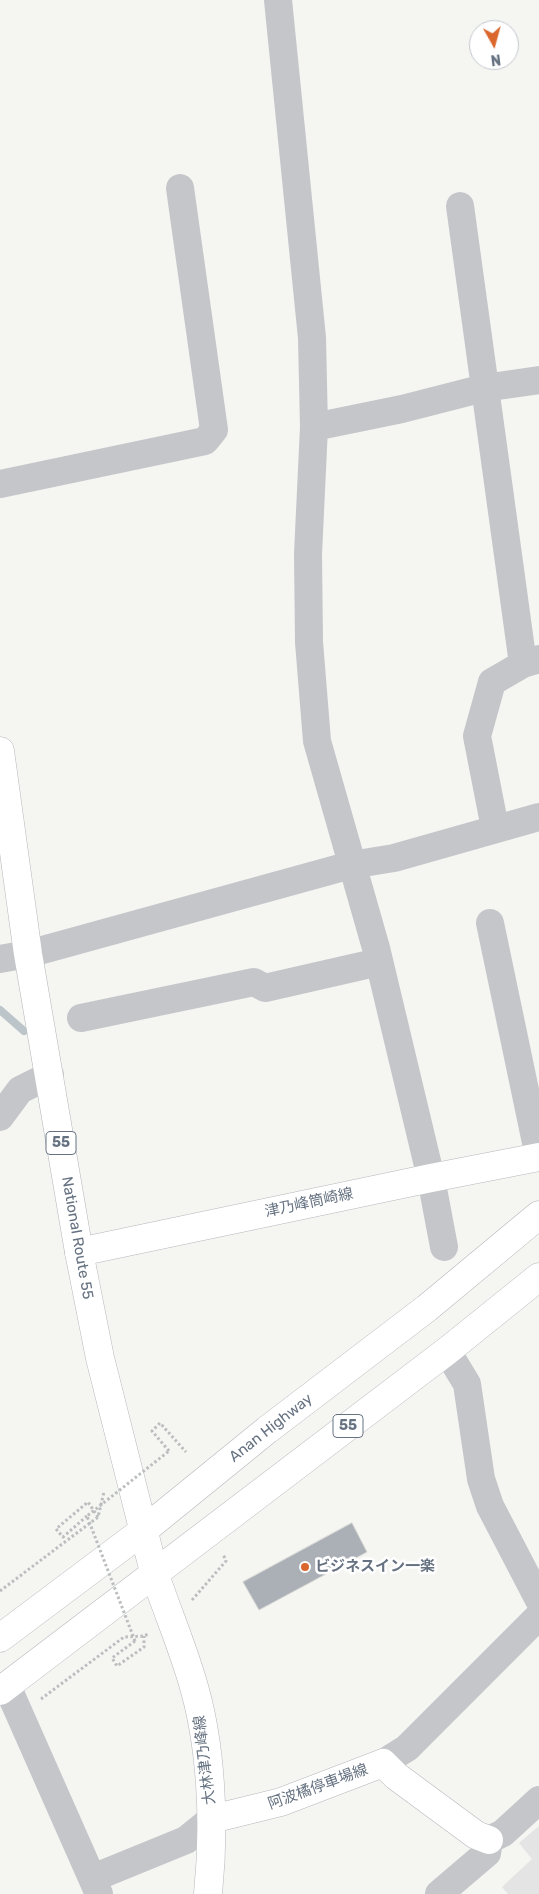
<!DOCTYPE html>
<meta charset="utf-8">
<style>
body{margin:0}
#map{position:relative;width:539px;height:1894px;overflow:hidden;background:#f5f5f2;font-family:Rubik,sans-serif}
canvas{display:block}
.north{position:absolute;left:469px;top:20px;width:50px;height:50px;box-sizing:border-box;background:#fff;border:1px solid #c2c7cd;border-radius:50%;rotate:173deg;font-size:14px;font-weight:700;line-height:20px;text-align:center;color:#667281}
.north::after{content:'';display:block;margin:auto;width:18px;height:22px;background:#da672d;clip-path:polygon(50% 0,100% 100%,50% 72%,0 100%)}
</style>
<div id="map">
<canvas width="539" height="1894"></canvas>
<div class="north">N</div>
</div>
<script>
const ctx = document.querySelector('canvas').getContext('2d');
ctx.lineJoin = 'round';
function paint(path, color) { ctx.fillStyle = color; ctx.fill(path, 'evenodd'); }
function strokePath(path, color, width, dash) { ctx.strokeStyle = color; ctx.lineWidth = width; ctx.lineCap = dash ? 'butt' : 'round'; ctx.setLineDash(dash || []); ctx.stroke(path); }
function drawText(font, color, halo, rows, align = 'center') {
  ctx.font = font + ' Rubik,"Noto Sans JP",sans-serif'; ctx.lineWidth = 5; ctx.setLineDash([]); ctx.textBaseline = 'middle'; ctx.strokeStyle = halo; ctx.fillStyle = color; for (const [text, x, y, turn = 0] of rows) {
    ctx.save(); ctx.translate(x, y); ctx.rotate((+turn || 0) * Math.PI / 180); ctx.textAlign = isNaN(turn) ? turn : align; if (halo) ctx.strokeText(text, 0, 0); ctx.fillText(text, 0, 0); ctx.restore();
  }
}
paint(new Path2D(`
 M 539,1826 L 539,1894 L 508,1894 L 502,1887 L 532,1859 L 519,1843 Z`), '#e3e4e3');
strokePath(new Path2D(`
 M 0,1010 L 24,1031`), '#bcc5ca', 8);
const building = new Path2D(`
 M 352,1523 L 367,1552 L 259,1610 L 243,1582 Z`);
paint(building, '#aab0b6');
strokePath(building, '#d6d7d4', 1);
const major = new Path2D(`
 M 79,1252 L 431,1178 L 539,1157
 M 154,1572 C 166,1608 181,1643 192,1680 C 212,1745 215,1826 208,1894
 M 212,1819 L 281,1802 L 383,1763 L 396,1776 L 476,1835 L 489,1840`);
const highway = new Path2D(`
 M 0,751 L 28,954 L 79,1252 L 100,1358 L 154,1572
 M 0,1638 L 144,1530 L 267,1430 L 427,1308 L 539,1215
 M 0,1691 L 447,1351 L 539,1277`);
strokePath(major, '#b4b8bb', 29);
strokePath(highway, '#b4b7ba', 29);
strokePath(new Path2D(`
 M 169,1451 L 152,1431 L 160,1423 L 186,1452
 M 87,1516 L 63,1537 L 56,1529 L 88,1502 L 98,1517
 M 0,1591 L 98,1517 L 104,1492
 M 192,1600 L 226,1561 L 223,1554
 M 135,1641 L 112,1658 L 117,1666 L 144,1647 L 144,1636
 M 41,1699 L 124,1637 L 144,1636 L 148,1634`), '#bbbdbf', 3, [2.5, 2.5]);
strokePath(new Path2D(`
 M 278,0 L 312,338 L 314,427 L 308,554 L 309,642 L 317,741 L 376,948 L 431,1178 L 444,1247
 M 460,206 L 523,664 L 539,659
 M 314,427 L 402,409 L 484,388 L 539,380
 M 0,484 L 205,441 L 214,430 L 180,188
 M 495,828 L 477,736 L 492,682 L 523,664
 M 490,923 L 539,1157
 M 0,959 L 28,954 L 351,865 L 394,858 L 539,817
 M 81,1018 L 254,982 L 265,988 L 379,962
 M 0,1117 L 20,1090 L 50,1075
 M 447,1351 L 467,1384 L 481,1479 L 490,1506 L 539,1600
 M 7,1686 L 99,1894
 M 383,1763 L 407,1748 L 539,1616
 M 93,1878 L 186,1840 L 212,1819
 M 439,1894 L 487,1853 L 489,1840 L 503,1833 L 539,1800`), '#c4c6ca', 28);
strokePath(major, '#fff', 28);
strokePath(highway, '#fff', 28);
strokePath(new Path2D(`
 M 135,1641 L 87,1516 L 169,1451`), '#bbbdbf', 3, [2.5, 2.5]);
for (const [x, y, r, color] of [
 [305,1567,5,"#da672d"]
]) { const dot = new Path2D(); dot.arc(x, y, r, 0, 2 * Math.PI); ctx.fillStyle = color; ctx.fill(dot); strokePath(dot, '#fff', 2); }
for (const [x, y, w] of [
 [61,1143,30],
 [348,1426,30]
]) { const box = new Path2D(); box.roundRect(x - w / 2, y - 11.5, w, 23, 4); ctx.fillStyle = '#fff'; ctx.fill(box); strokePath(box, '#667281', 1); }
drawText('bold 14px', '#667281', null, [
 ["55",61,1143],
 ["55",348,1426]
]);
drawText('15px', '#667281', '#fff', [
 ["津乃峰筒崎線",309,1203,-12],
 ["National Route 55",77,1238,80],
 ["Anan Highway",271,1428,-38],
 ["大林津乃峰線",205,1760,-97],
 ["阿波橘停車場線",318,1787,-20]
]);
drawText('bold 15px', '#667281', '#fff', [
 ["ビジネスイン一楽",315,1567]
], 'left');
</script>
